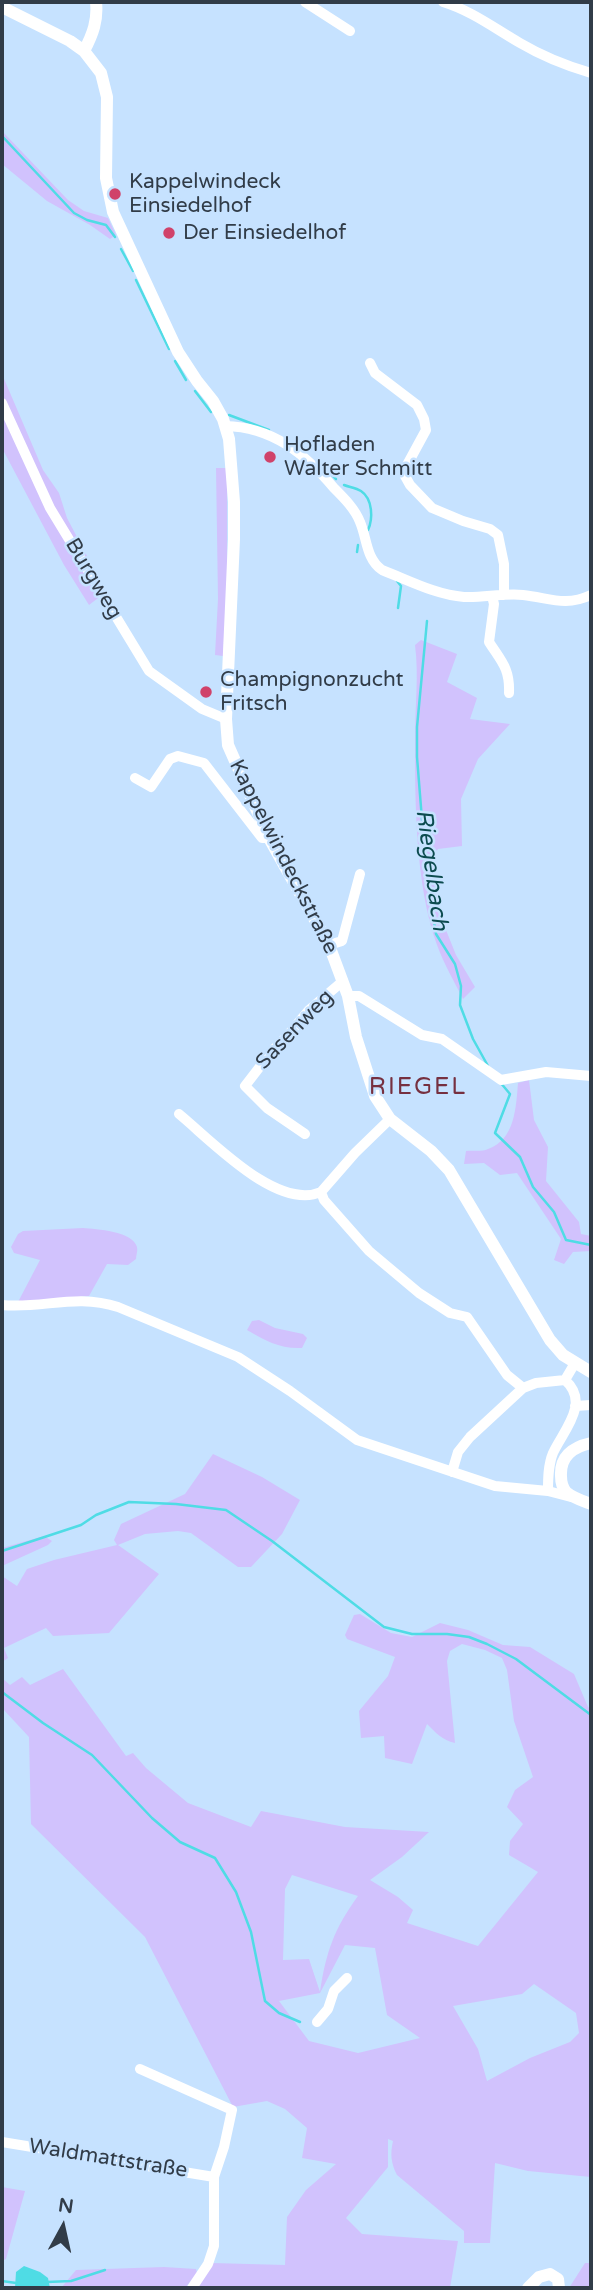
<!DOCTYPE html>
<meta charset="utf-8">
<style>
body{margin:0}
#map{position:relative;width:593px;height:2290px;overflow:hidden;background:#c6e2ff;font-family:"Varela Round",sans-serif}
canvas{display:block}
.frame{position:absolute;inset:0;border:4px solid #313c48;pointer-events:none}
.north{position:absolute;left:28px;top:2192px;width:70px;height:70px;-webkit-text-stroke:5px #c6e2ff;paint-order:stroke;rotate:8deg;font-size:19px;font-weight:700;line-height:28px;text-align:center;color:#313c48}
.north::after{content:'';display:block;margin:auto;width:24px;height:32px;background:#313c48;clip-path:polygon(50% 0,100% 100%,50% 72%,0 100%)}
</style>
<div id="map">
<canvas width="593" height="2290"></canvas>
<div class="frame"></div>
<div class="north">N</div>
</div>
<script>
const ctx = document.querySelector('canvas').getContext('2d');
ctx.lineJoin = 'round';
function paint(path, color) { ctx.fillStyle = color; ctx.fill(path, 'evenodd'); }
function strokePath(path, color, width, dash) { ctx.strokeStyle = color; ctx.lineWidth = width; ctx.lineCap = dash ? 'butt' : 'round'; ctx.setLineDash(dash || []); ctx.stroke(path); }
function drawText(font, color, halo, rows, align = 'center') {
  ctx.font = font + ' "Varela Round",sans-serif'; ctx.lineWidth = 5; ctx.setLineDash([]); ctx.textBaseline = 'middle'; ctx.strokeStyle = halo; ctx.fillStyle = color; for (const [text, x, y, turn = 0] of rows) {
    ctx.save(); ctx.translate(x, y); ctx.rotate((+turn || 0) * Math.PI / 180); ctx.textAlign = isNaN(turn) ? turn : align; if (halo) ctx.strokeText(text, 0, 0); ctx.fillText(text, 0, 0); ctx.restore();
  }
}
paint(new Path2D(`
 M 2,131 L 68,200 L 84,211 L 108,218 L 116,235 L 110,239 L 90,225 L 47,201 L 2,164 Z
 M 2,374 L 43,470 L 59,493 L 67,518 L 106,592 L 89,605 L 64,565 L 2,448 Z
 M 216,468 L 227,468 L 227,600 L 223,656 L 215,655 L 218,599 Z
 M 421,640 L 457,654 L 447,682 L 477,698 L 470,719 L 510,724 L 478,759 L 461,799 L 462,846 L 438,849 L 433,856 L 442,920 L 456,955 L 475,987 L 463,999 C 454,981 444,964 437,945 C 415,884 415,801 415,737 C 415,706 419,676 415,645 Z
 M 529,1080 L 534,1120 L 548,1147 L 546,1181 L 579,1222 L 581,1234 L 591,1236 L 591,1251 L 573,1252 L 564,1264 L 554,1260 L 561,1239 L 517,1173 L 500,1175 L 484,1163 L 464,1164 L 466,1151 C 472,1150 482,1152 488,1149 C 515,1140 516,1107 518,1083 Z
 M 83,1228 C 96,1229 133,1231 137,1247 C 138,1251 136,1255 136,1259 L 128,1265 L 107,1264 L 89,1296 L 18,1302 L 40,1260 L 14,1253 L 11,1247 L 18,1234 L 23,1231 Z
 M 259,1320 L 275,1328 L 303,1334 L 307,1338 L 302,1348 C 280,1349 266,1341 247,1330 L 252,1321 Z
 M 213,1454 L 262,1477 L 300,1500 L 282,1534 L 251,1567 L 238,1567 L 191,1533 L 178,1531 L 145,1534 L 118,1545 L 159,1574 L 109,1633 L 53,1636 L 46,1628 L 4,1648 L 8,1658 L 2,1662 L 2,1576 L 17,1586 L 27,1569 L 54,1560 L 117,1545 L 114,1540 L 121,1524 L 185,1494 Z
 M 44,1536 L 52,1541 L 48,1545 L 2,1566 L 2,1548 Z
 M 360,1614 L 391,1633 L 412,1637 L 440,1623 L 468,1630 L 503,1645 L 530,1647 L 574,1674 L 588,1707 L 591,1709 L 591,2177 L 528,2171 L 495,2163 L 490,2243 L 464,2243 L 464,2231 L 397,2175 C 391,2163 390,2154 393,2141 L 388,2139 L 388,2167 L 346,2218 L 362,2234 L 458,2241 L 450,2288 L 193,2288 L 212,2263 L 285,2265 L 287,2217 L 306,2190 L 336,2164 L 302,2158 L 307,2128 L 285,2109 L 267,2101 L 233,2107 L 145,1937 L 31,1824 L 29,1737 L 2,1708 L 2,1678 L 10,1685 L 22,1677 L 30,1685 L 63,1669 L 126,1756 L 133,1753 L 146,1768 L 188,1803 L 251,1827 L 261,1811 L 345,1827 L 429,1832 L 402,1857 L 370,1880 L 398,1897 L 413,1910 L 407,1923 L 478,1946 L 538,1872 L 509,1855 L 510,1841 L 523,1824 L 507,1807 L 515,1790 L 533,1777 L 514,1721 L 507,1670 L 502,1658 L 485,1650 L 462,1644 L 450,1651 L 447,1661 L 455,1743 C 442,1740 436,1733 427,1724 L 412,1764 L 385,1758 L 384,1736 L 361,1738 L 359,1711 L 388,1676 L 395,1657 L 347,1639 L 345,1635 L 354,1615 ZM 292,1875 L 358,1896 C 334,1929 326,1952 320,1992 L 309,1959 L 283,1960 L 285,1889 ZM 345,1945 L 375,1948 L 387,2015 L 420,2038 L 358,2053 L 309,2041 L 279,2001 L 320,1993 ZM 534,1984 L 576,2013 L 579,2033 L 570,2042 L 530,2058 L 487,2081 L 478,2049 L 453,2006 L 522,1994 Z
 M 2,2187 L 25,2191 L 6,2259 L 2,2261 Z
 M 585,2263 L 591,2263 L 591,2288 L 569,2288 Z
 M 164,2267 L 196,2269 L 197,2273 L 185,2288 L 61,2288 L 76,2270 Z`), '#d1c2fd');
paint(new Path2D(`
 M 24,2266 L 40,2272 L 48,2278 L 50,2288 L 15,2288 L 16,2272 Z`), '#4fdce5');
strokePath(new Path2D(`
 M 2,136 L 74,213 L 87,220 L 106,225 L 115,237
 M 121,249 L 133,271
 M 136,280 L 169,349
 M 175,361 L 186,380
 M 195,391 L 211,412
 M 229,415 L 269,430
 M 324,467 L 336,479
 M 344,485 C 349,487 356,488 361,491 C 373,499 373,519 368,530
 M 357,552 L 358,545
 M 397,581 L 401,586 L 398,608
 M 427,621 L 417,727 L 417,757 L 426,870 L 436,934 L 455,964 L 461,986 L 460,1005 L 473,1039 L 488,1066
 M 500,1082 L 510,1094 L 495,1133 L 520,1157 L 533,1187 L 554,1212 L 566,1240 L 591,1245
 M 2,1551 L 81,1525 L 96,1515 L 129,1502 L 176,1504 L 226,1510 L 272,1541 L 384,1627 L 412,1634 L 447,1634 L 469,1637 L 487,1644 L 516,1659 L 591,1715
 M 2,1692 L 43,1723 L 92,1755 L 152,1818 L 180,1842 L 215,1858 L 236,1892 L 251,1932 L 265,2001 L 279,2013 L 300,2022
 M 2,2281 L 16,2283
 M 47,2282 L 71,2281 L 105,2270`), '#4fdce5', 2.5);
strokePath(new Path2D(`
 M 305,2 L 350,31
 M 443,2 C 472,11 494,28 520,43 C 542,56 567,66 591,73
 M 370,363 L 375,373 L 417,405 L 424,419 L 426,430 L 407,465 L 405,476 L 410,485 L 432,508 L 463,521 L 490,529 L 498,535 L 504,564 L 504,595
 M 2,403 L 50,508 L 149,671 L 202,709 L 226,719
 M 225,426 C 273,427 305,454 334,488 C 344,498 355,509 360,522 C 367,538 366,559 382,570 C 408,580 436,595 464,597 C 483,598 503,593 523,595 C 550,598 565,607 591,595
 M 492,596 L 494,604 L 489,642 C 501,661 510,668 509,693
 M 135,778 L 151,787 L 170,759 L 178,756 L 204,763 L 262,838 L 269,838
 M 329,945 L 342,941 L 360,874
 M 348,996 L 359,996 L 422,1035 L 442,1039 L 501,1080 L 546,1072 L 591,1076
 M 179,1114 C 212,1141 277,1211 321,1192
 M 390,1119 L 355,1153 L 321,1192 L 324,1200 L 369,1251 L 419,1293 L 450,1313 L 467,1317 L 507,1375 L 523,1388
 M 305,1134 L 267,1108 L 245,1086 L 272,1051 L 288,1035 L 309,1010 L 343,981
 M 2,1305 C 44,1309 75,1293 118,1307 L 238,1357 L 290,1391 L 357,1440 L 495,1486 L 548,1491 L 571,1497
 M 575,1406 L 591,1405
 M 452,1472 L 458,1452 L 470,1437 L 523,1388 L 536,1383 L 565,1380 L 575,1363
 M 548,1491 C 548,1479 548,1465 553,1453 C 563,1431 591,1403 565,1380
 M 317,2022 L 328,2009 L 334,1991 L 347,1978
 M 140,2069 L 232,2110 L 224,2147 L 214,2177 L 214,2246 L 208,2264 L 192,2288
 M 2,2142 L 214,2177`), '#fff', 10);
strokePath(new Path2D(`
 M 2,7 L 70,41 L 84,51 L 101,73 L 107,97 L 106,178 L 113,212 L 178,352 L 197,381 L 213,401 L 223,419 L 229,439 L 234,502 L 234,539 L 226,719 L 228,745 L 269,838 L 329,945 L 348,996 L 356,1037 L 375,1096 L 390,1119 L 431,1151 L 449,1170 L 550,1340 L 563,1355 L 591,1372
 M 84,51 C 93,34 98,20 96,2
 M 591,1443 C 573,1447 560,1456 561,1476 C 561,1482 562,1487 566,1492 C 573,1498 583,1501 591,1504
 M 528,2288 L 539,2277 L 550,2274 L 558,2279 L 559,2288`), '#fff', 12);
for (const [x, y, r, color] of [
 [115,194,7,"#d0426a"],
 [169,233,7,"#d0426a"],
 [270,457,7,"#d0426a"],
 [206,692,7,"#d0426a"]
]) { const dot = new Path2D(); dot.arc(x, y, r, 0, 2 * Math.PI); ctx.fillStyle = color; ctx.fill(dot); strokePath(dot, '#c6e2ff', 2.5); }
drawText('21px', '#313c48', '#c6e2ff', [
 ["Kappelwindeck",129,182],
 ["Einsiedelhof",129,206],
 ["Der Einsiedelhof",183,233],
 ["Hofladen",284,445],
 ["Walter Schmitt",284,469],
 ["Champignonzucht",220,680],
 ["Fritsch",220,704]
], 'left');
drawText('21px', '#313c48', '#c6e2ff', [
 ["Burgweg",93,579,59],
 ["Kappelwindeckstraße",283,857,63],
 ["Sasenweg",295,1030,-46],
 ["Waldmattstraße",108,2159,9]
]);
drawText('italic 23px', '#0c4b4f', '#c6e2ff', [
 ["Riegelbach",431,870,82]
]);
ctx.letterSpacing = '2px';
drawText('24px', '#763040', '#c6e2ff', [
 ["RIEGEL",418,1088]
]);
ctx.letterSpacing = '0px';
</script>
